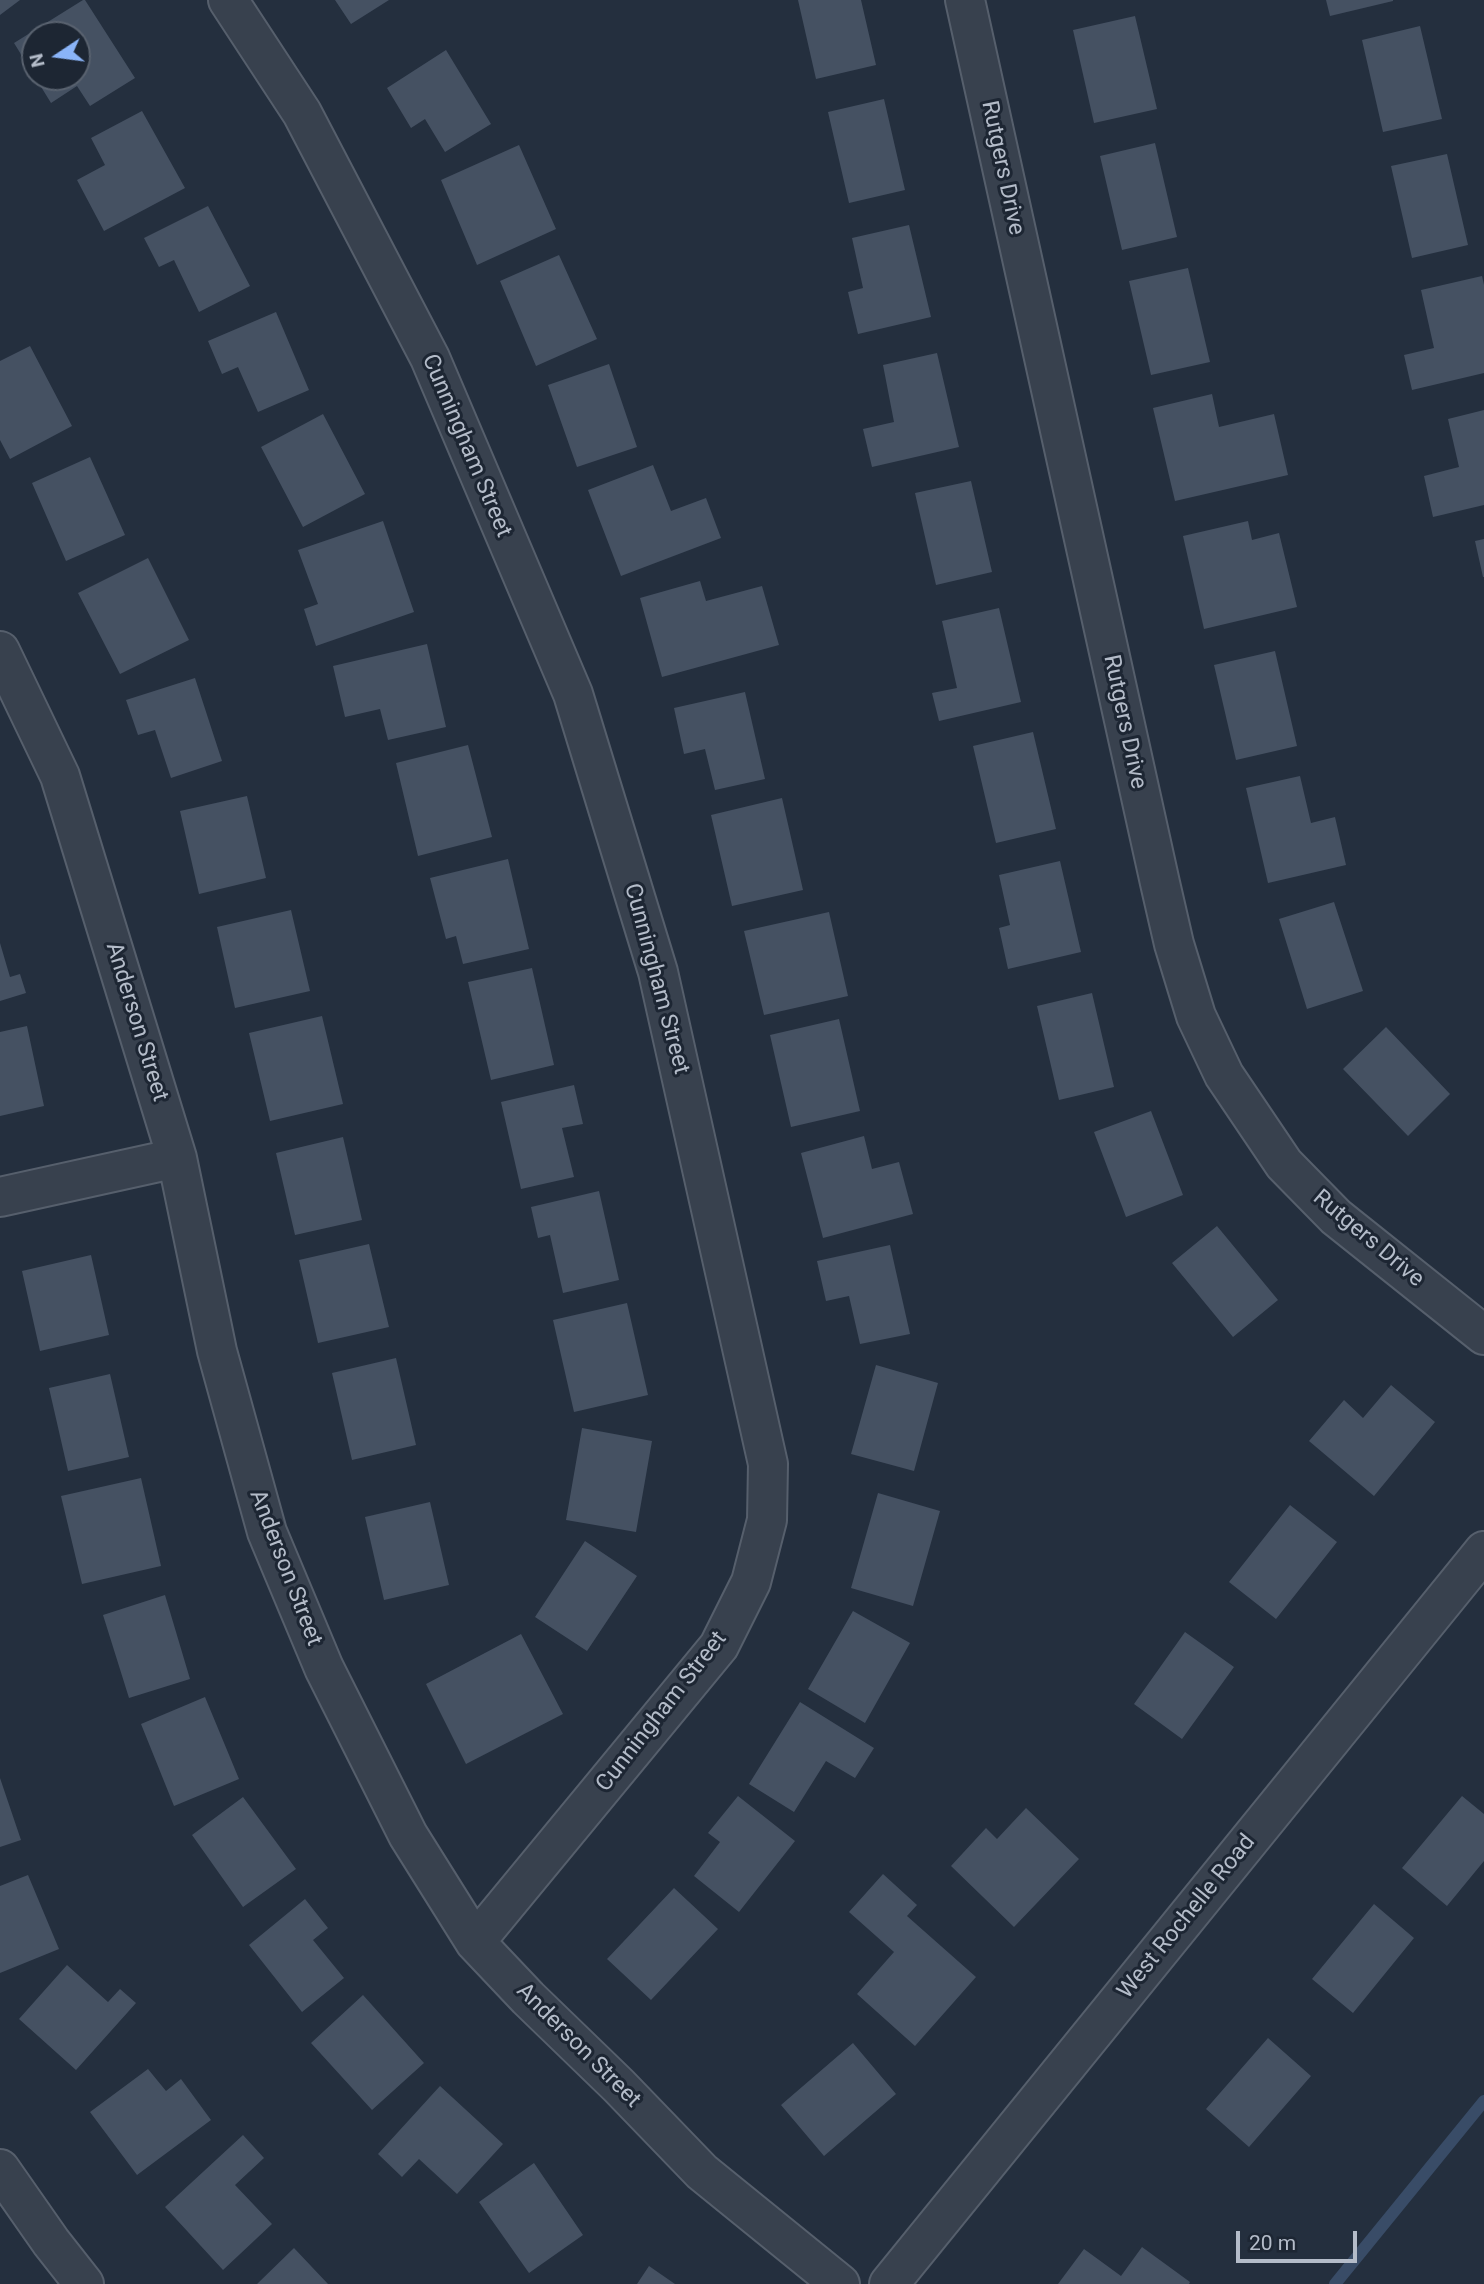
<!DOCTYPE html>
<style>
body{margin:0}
#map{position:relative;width:1484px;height:2284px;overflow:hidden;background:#242f3e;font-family:Roboto,sans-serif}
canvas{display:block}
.north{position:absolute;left:21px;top:21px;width:70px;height:70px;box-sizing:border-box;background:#1d2633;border:2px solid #59626f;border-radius:50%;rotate:257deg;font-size:19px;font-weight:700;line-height:28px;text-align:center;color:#b4bcc9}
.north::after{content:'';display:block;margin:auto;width:24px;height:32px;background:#8ab4f8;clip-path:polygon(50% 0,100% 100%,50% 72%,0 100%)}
.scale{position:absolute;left:1236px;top:2231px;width:121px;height:32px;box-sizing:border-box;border:4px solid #b4bcc9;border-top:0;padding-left:9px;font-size:21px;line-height:24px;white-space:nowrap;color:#b4bcc9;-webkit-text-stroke:5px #1d2633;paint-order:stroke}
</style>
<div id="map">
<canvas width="1484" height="2284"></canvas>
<div class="north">N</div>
<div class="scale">20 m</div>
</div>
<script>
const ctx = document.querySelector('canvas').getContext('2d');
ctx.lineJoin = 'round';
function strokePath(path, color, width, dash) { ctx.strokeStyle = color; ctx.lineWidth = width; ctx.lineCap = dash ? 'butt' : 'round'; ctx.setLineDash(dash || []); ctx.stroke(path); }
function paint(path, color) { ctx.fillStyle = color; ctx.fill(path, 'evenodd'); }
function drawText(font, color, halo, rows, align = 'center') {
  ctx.font = font + ' Roboto,sans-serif'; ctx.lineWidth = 6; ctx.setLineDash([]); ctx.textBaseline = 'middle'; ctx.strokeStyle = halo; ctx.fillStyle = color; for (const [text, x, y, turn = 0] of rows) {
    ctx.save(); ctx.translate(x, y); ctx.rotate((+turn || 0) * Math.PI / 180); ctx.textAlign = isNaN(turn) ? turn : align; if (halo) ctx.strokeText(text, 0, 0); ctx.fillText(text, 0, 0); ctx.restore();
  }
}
strokePath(new Path2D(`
 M 1335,2284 L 1484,2101`), '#394c67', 12);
paint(new Path2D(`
 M 0,0 L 20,0 L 0,15 Z
 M 83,0 L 85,0 L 135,78 L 90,106 L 77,86 L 51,103 L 35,77 L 77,77 L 77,35 L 35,35 L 35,77 L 14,43 Z
 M 335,0 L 389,0 L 351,24 Z
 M 798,0 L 861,0 L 876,65 L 816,79 Z
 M 1326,0 L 1393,0 L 1393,1 L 1330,16 Z
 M 1135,16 L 1157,109 L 1094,123 L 1073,30 Z
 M 1420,26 L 1442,119 L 1383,132 L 1362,40 Z
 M 446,50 L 491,124 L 445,152 L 425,119 L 411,128 L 387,88 Z
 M 884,99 L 905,190 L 849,203 L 828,112 Z
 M 142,111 L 185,188 L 104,231 L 77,180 L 105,165 L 91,138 Z
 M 1155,143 L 1177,237 L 1122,250 L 1100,156 Z
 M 519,145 L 556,229 L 477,265 L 441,180 Z
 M 1447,154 L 1468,245 L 1412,258 L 1391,166 Z
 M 208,206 L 250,286 L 199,312 L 174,260 L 159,267 L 144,238 Z
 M 909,225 L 931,317 L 858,334 L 848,292 L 863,288 L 852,238 Z
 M 559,255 L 597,339 L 536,366 L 500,281 Z
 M 1188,268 L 1210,362 L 1151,375 L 1129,281 Z
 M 1482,276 L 1484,285 L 1484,373 L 1412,390 L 1404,355 L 1434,348 L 1421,290 Z
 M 276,312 L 309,390 L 258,412 L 238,367 L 222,374 L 208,341 Z
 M 30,346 L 72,426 L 10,459 L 0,440 L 0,361 Z
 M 937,353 L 959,447 L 872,467 L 863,429 L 894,422 L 883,365 Z
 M 609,364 L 637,447 L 577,467 L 548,385 Z
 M 1212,394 L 1219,427 L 1274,414 L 1288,475 L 1175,501 L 1153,408 Z
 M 1484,410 L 1484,505 L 1433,517 L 1424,476 L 1459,467 L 1448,419 Z
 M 323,414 L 365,494 L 303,527 L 261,447 Z
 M 90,457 L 125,535 L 66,561 L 32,483 Z
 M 653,465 L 671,511 L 706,498 L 721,538 L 621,576 L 588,490 Z
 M 971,481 L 992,572 L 936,585 L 915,493 Z
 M 383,521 L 414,612 L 316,646 L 304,609 L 318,604 L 298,550 Z
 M 1248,521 L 1252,540 L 1279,533 L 1297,607 L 1204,629 L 1183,536 Z
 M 1484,539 L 1484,577 L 1483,577 L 1475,541 Z
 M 148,558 L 189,640 L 120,674 L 78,593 Z
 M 700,581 L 706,601 L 762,586 L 779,645 L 662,677 L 640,598 Z
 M 999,608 L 1021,702 L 939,721 L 932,693 L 957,688 L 942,621 Z
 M 427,644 L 446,727 L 388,740 L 380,709 L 345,717 L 333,666 Z
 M 1275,651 L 1297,746 L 1236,760 L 1214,665 Z
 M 195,678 L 222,761 L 171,778 L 155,730 L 138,735 L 126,700 Z
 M 745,692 L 765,779 L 715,790 L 705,749 L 684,754 L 674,708 Z
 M 1033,732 L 1056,829 L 996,843 L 973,746 Z
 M 468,745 L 492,837 L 418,856 L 396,763 Z
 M 1300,776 L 1311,823 L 1335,817 L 1346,865 L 1268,883 L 1246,788 Z
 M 247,796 L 266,878 L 199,894 L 180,811 Z
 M 782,798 L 803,890 L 732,906 L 711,815 Z
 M 508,859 L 529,949 L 463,964 L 456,936 L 446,939 L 430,878 Z
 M 1060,861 L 1081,952 L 1008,969 L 999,928 L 1010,925 L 999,875 Z
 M 1334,902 L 1363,991 L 1307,1009 L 1279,919 Z
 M 291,910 L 310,991 L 235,1008 L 217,927 Z
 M 829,912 L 848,996 L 764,1015 L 744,931 Z
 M 0,943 L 10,977 L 20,974 L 26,993 L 0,1001 Z
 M 532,968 L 554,1065 L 491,1080 L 468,982 Z
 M 1092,993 L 1114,1087 L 1059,1100 L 1037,1006 Z
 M 322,1016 L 343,1104 L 270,1121 L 249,1033 Z
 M 839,1019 L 860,1111 L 791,1127 L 770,1035 Z
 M 27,1026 L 44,1106 L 0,1116 L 0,1032 Z
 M 1386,1027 L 1450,1094 L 1408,1136 L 1343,1069 Z
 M 574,1085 L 583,1124 L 562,1128 L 574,1177 L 521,1189 L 501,1102 Z
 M 1151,1111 L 1183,1195 L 1126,1217 L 1094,1132 Z
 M 864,1136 L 872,1169 L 899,1162 L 913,1214 L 823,1238 L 801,1153 Z
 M 343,1137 L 362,1220 L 295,1235 L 276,1153 Z
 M 599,1191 L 619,1280 L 563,1293 L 550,1235 L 538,1238 L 531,1207 Z
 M 1217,1226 L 1278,1300 L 1233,1337 L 1172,1263 Z
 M 369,1244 L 389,1327 L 318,1343 L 299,1260 Z
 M 890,1245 L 910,1334 L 860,1344 L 849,1296 L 826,1301 L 817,1261 Z
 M 91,1255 L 109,1335 L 40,1351 L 22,1271 Z
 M 627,1303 L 648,1395 L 574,1412 L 553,1320 Z
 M 396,1358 L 416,1445 L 352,1460 L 332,1373 Z
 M 876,1365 L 938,1383 L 914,1471 L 851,1454 Z
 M 110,1374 L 129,1457 L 68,1471 L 49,1388 Z
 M 1391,1385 L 1435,1422 L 1374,1496 L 1309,1441 L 1344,1400 L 1363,1418 Z
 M 582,1428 L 652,1441 L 636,1532 L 566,1520 Z
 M 141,1478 L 161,1566 L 82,1584 L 61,1496 Z
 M 878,1493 L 940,1511 L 913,1606 L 851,1588 Z
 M 430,1502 L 449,1585 L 384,1600 L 365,1517 Z
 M 1290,1505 L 1337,1542 L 1276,1619 L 1229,1582 Z
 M 585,1541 L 637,1576 L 587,1651 L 535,1617 Z
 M 165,1595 L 190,1679 L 129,1698 L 103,1615 Z
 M 853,1611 L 910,1643 L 865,1723 L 808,1689 Z
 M 1185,1632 L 1234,1667 L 1182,1739 L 1134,1704 Z
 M 521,1634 L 563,1714 L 466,1764 L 426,1684 Z
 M 205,1697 L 239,1779 L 174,1806 L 141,1724 Z
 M 800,1702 L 874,1748 L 855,1778 L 826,1761 L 794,1812 L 749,1784 Z
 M 0,1778 L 21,1840 L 0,1847 Z
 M 738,1796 L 795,1841 L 739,1912 L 694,1876 L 720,1842 L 708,1833 Z
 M 1462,1796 L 1484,1814 L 1484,1861 L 1447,1906 L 1402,1868 Z
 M 243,1797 L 296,1869 L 243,1907 L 192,1835 Z
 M 1026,1808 L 1079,1859 L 1014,1927 L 951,1866 L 986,1828 L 997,1839 Z
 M 883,1874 L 917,1905 L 907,1916 L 976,1977 L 915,2046 L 857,1994 L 894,1952 L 849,1912 Z
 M 28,1875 L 59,1949 L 0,1973 L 0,1886 Z
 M 674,1888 L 718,1929 L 651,2000 L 607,1959 Z
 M 305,1899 L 328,1928 L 313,1940 L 344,1978 L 302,2012 L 249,1945 Z
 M 1374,1904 L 1414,1938 L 1353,2013 L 1312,1979 Z
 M 67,1965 L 108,2002 L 120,1989 L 136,2003 L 76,2070 L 19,2019 Z
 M 363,1995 L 424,2063 L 372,2110 L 311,2043 Z
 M 1268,2038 L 1311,2076 L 1249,2147 L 1206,2109 Z
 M 853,2043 L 896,2094 L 824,2156 L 781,2105 Z
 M 148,2069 L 166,2091 L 181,2079 L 211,2120 L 137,2175 L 90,2112 Z
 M 440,2086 L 503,2144 L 457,2194 L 419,2159 L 402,2177 L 378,2154 Z
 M 243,2135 L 264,2158 L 235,2185 L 272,2224 L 223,2270 L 165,2207 Z
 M 534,2163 L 583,2235 L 529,2273 L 479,2202 Z
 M 1142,2247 L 1190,2282 L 1189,2284 L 1058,2284 L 1084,2249 L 1121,2276 Z
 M 294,2248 L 328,2284 L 257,2284 Z
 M 649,2266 L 675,2284 L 637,2284 Z`), '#455162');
const minor = new Path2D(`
 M 228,0 L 302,113 L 430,358 L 573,694 L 658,972 L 768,1464 L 767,1520 L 751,1582 L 719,1646 L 475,1942
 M 965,0 L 1160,883 L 1174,944 L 1196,1016 L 1224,1075 L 1284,1164 L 1336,1217 L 1484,1335
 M 0,651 L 60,776 L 177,1158 L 217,1351 L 267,1532 L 324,1668 L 408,1835 L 475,1942 L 528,1998 L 619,2086 L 702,2172 L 840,2284
 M 0,1197 L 177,1158
 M 0,2169 L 51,2242 L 84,2284
 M 889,2284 L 1484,1551`);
strokePath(minor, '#565f6c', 42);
strokePath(minor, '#38414e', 38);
drawText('23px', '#b4bcc9', '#1d2633', [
 ["Rutgers Drive",1002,168,78],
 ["Cunningham Street",466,446,67],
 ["Rutgers Drive",1124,722,78],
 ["Cunningham Street",656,979,75],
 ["Anderson Street",136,1022,73],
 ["Rutgers Drive",1368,1239,40],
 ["Anderson Street",285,1568,69],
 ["Cunningham Street",662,1712,-52],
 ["West Rochelle Road",1187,1917,-51],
 ["Anderson Street",578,2046,45]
]);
</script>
